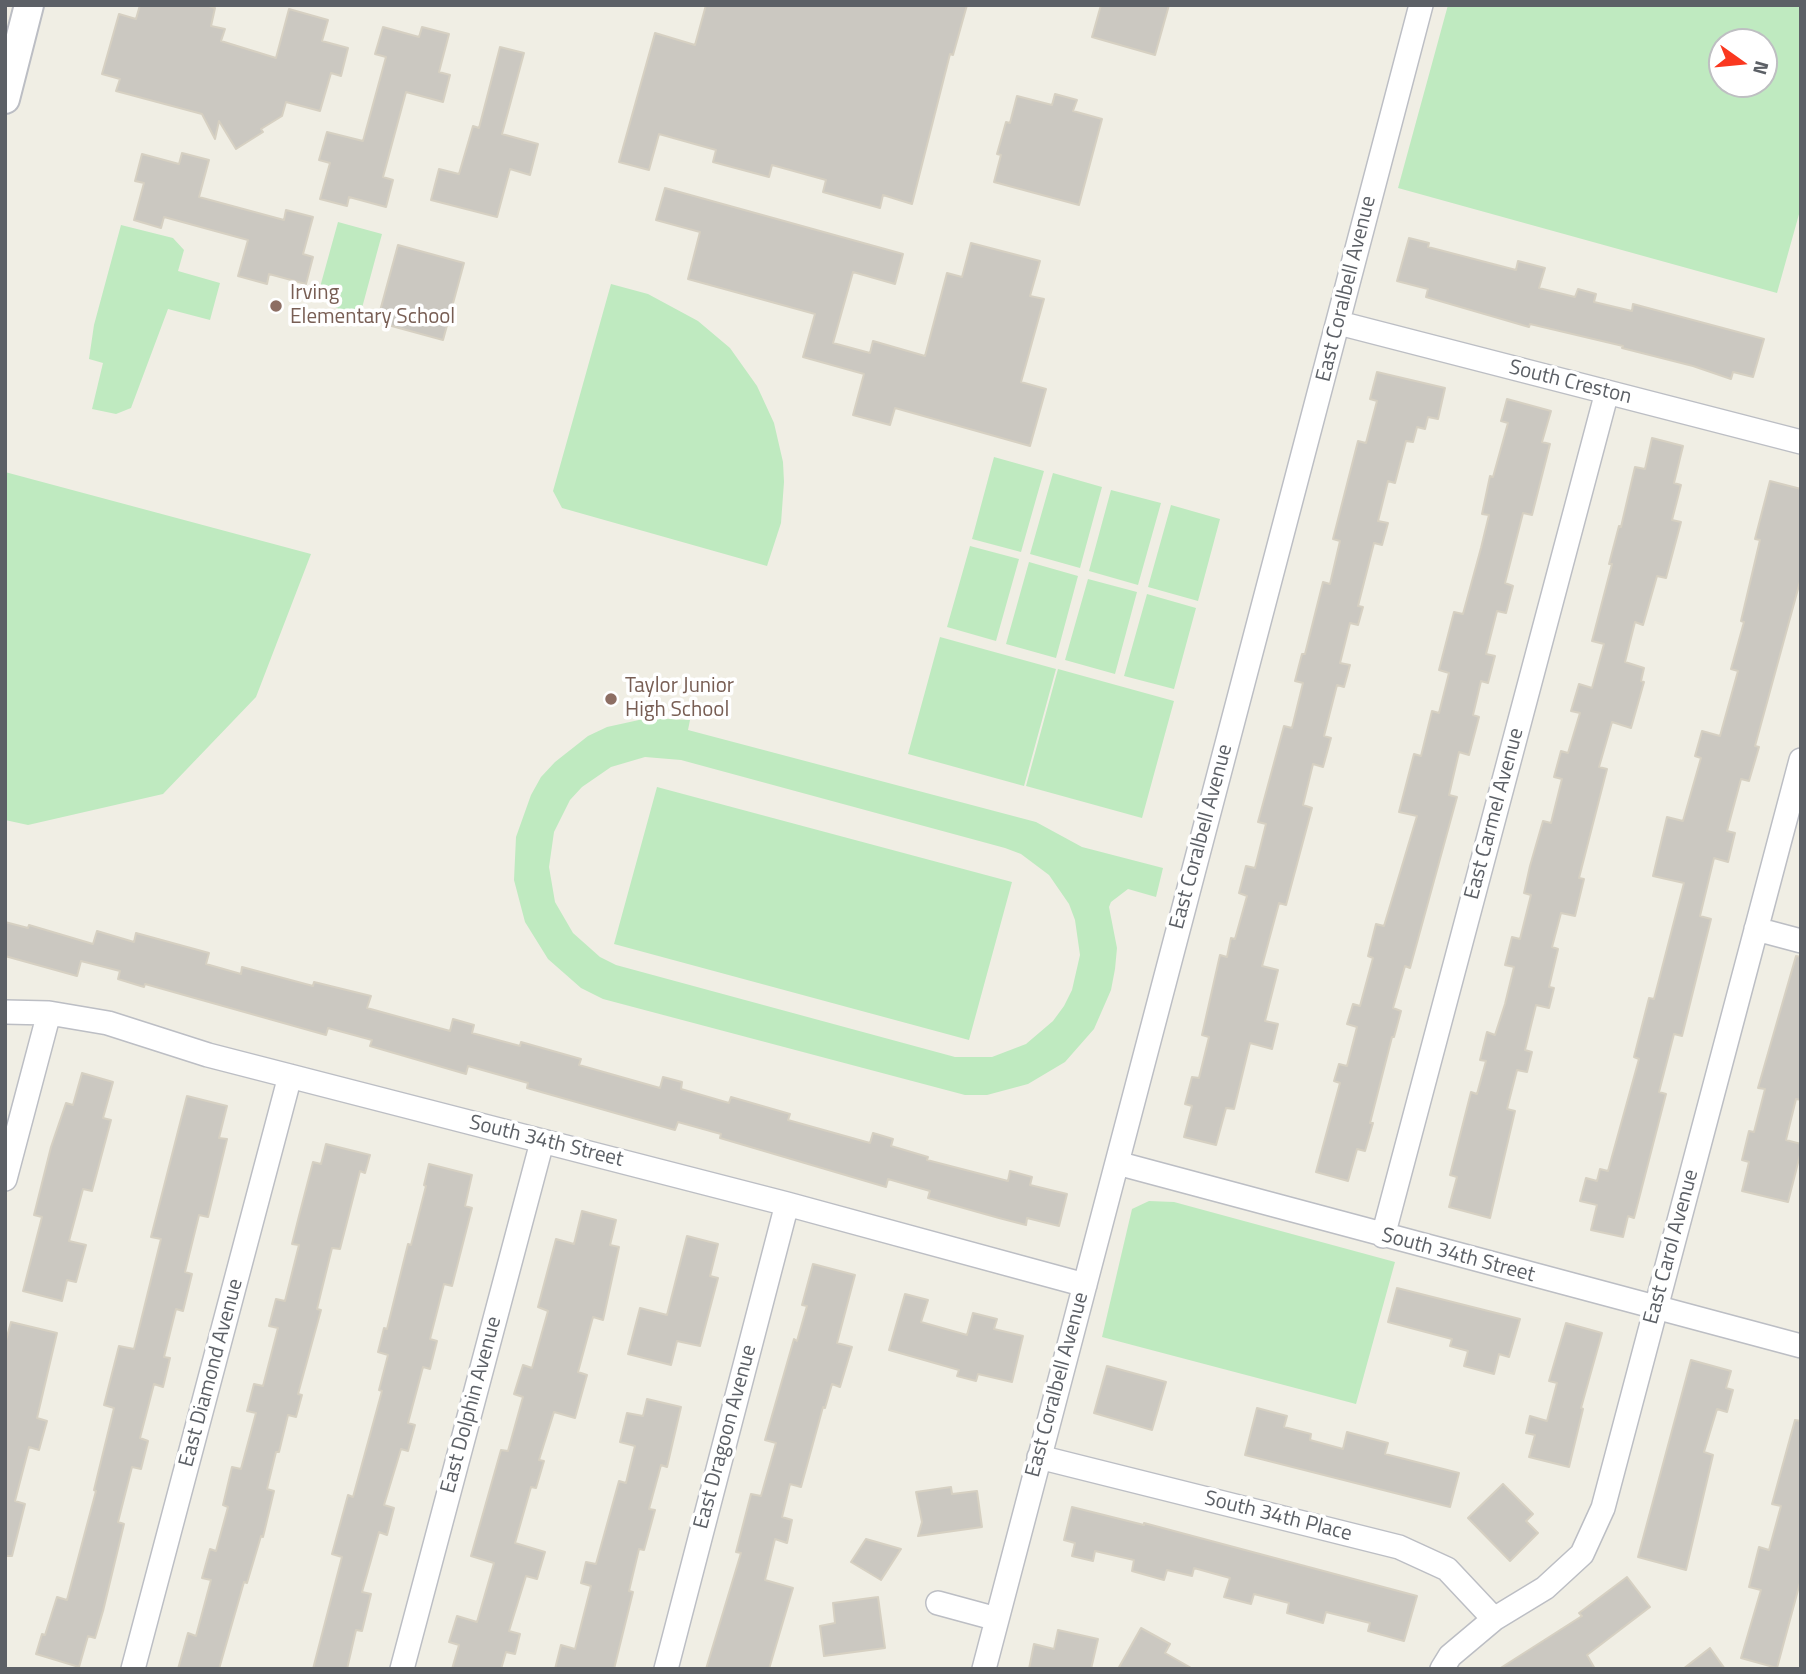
<!DOCTYPE html>
<html>
<head>
<meta charset="utf-8">
<style>
	body { margin:0 }
	#map { position:relative; width:1806px; height:1674px; overflow:hidden; background:#f0eee4; font-family:"Titillium Web",sans-serif }
	canvas { display:block }
	.frame { position:absolute; inset:0; border:7px solid #5c6066; pointer-events:none }
	.north { position:absolute; left:1708px; top:28px; width:70px; height:70px; box-sizing:border-box; background:#fff; border:2px solid #bebfc2; border-radius:50%; rotate:105deg; font-size:19px; font-weight:700; line-height:28px; text-align:center; color:#5c6066 }
	.north::after { content:''; display:block; margin:auto; width:24px; height:32px; background:#fa3820; clip-path:polygon(50% 0,100% 100%,50% 72%,0 100%) }
</style>
</head>
<body>
<div id="map">
<canvas width="1806" height="1674"></canvas>
<div class="frame"></div>
<div class="north">N</div>
</div>
<script>
const g = document.querySelector('canvas').getContext('2d');
g.lineJoin = 'round';
function fill(path, color) { g.fillStyle = color; g.fill(path, 'evenodd'); }
const toPath = rows => new Path2D(rows.map(r => 'M' + r).join(''));
function trace(path, color, width, dash) { g.strokeStyle = color; g.lineWidth = width; g.lineCap = dash ? 'butt' : 'round'; g.setLineDash(dash || []); g.stroke(path); }
function drawText(font, color, halo, rows, align = 'center') {
  g.font = font + ' "Titillium Web",sans-serif'; g.lineWidth = 7; g.setLineDash([]); g.textBaseline = 'middle'; g.strokeStyle = halo; g.fillStyle = color; for (const [text, x, y, turn = 0] of rows) {
    g.save(); g.translate(x, y); g.rotate((+turn || 0) * Math.PI / 180); g.textAlign = isNaN(turn) ? turn : align; if (halo) g.strokeText(text, 0, 0); g.fillText(text, 0, 0); g.restore();
  }
}
const green = toPath([
	[1448,5,1801,5,1801,207,1777,293,1398,188],
	[1722,42,1764,42,1764,84,1722,84],
	[338,222,382,234,359,319,317,298],
	[121,225,173,238,184,250,178,271,220,283,210,320,168,309,131,408,116,414,92,409,103,363,89,359,94,325],
	[611,284,648,294,698,321,730,348,757,386,774,423,783,462,784,482,781,523,767,566,562,508,553,491],
	[994,457,1044,471,1021,552,972,539],
	[5,472,311,554,256,697,163,794,28,825,5,820],
	[1053,473,1102,487,1080,568,1030,554],
	[1111,490,1161,503,1138,585,1089,571],
	[1171,505,1220,519,1198,601,1148,587],
	[970,546,1019,559,996,641,947,627],
	[1029,562,1078,576,1056,658,1006,644],
	[1088,579,1137,592,1115,674,1065,660],
	[1147,594,1196,608,1174,689,1124,676],
	[940,637,1056,669,1024,786,908,754],
	[1058,669,1174,701,1142,818,1026,786],
	[648,718,690,720,688,730,1036,822,1082,847,1163,868,1156,897,1128,889,1111,902,1109,907,1117,948,1115,969,1111,990,1094,1029,1065,1062,1028,1084,987,1095,965,1095,603,999,581,988,548,959,525,922,514,880,516,837,531,795,541,777,555,762,588,736,607,727],
	[645,757,681,760,1005,848,1021,854,1049,875,1069,904,1075,920,1080,955,1072,990,1064,1006,1053,1021,1026,1044,992,1057,955,1057,616,965,600,957,573,933,555,902,549,867,554,832,570,800,582,787,611,767],
	[657,787,1012,882,969,1040,614,944],
	[1149,1201,1174,1202,1395,1262,1356,1404,1102,1337,1132,1209]
]);
const building = toPath([
	[140,5,206,5,215,8,211,26,225,29,221,41,276,58,289,9,328,20,322,41,348,48,341,76,331,73,320,111,286,102,282,116,261,129,263,132,236,149,219,121,215,139,202,114,116,91,120,79,102,74,119,14,136,19,140,5],
	[706,5,967,5,953,55,950,54,912,204,883,195,880,208,823,192,826,180,772,165,769,177,713,162,716,150,659,134,649,170,619,162,655,33,695,45,706,5],
	[1101,5,1169,5,1155,55,1092,37,1101,5],
	[383,27,419,37,422,27,449,34,439,72,450,75,443,102,406,92,383,177,393,180,386,207,349,197,347,206,320,199,330,163,319,160,327,132,363,141,386,57,375,54,383,27],
	[500,47,524,53,502,134,538,144,530,175,510,169,497,217,431,200,439,169,459,174,473,126,479,128,500,47],
	[1055,94,1077,100,1073,111,1102,119,1079,205,994,182,1001,155,997,154,1006,122,1010,123,1017,96,1052,105,1055,94],
	[182,153,209,160,199,197,284,220,286,210,313,217,303,254,313,257,306,284,269,274,267,284,238,276,248,240,164,217,161,228,134,220,144,183,135,181,142,154,179,164,182,153],
	[665,188,903,254,895,284,853,272,833,343,870,353,873,341,925,356,947,273,962,277,971,243,1040,261,1030,296,1044,299,1021,382,1046,389,1030,446,895,408,890,425,853,415,864,374,803,357,815,314,688,279,700,232,656,220,665,188],
	[1409,238,1429,243,1428,247,1516,270,1518,261,1545,268,1539,288,1575,297,1578,289,1596,294,1594,302,1632,311,1633,304,1764,339,1753,377,1733,372,1731,379,1693,366,1622,348,1623,346,1530,324,1529,327,1426,297,1428,289,1397,281,1409,238],
	[398,245,464,263,443,340,377,322,398,245],
	[1377,372,1445,388,1438,419,1428,417,1425,429,1417,427,1413,442,1406,441,1395,483,1388,481,1378,521,1388,523,1382,545,1374,543,1358,606,1363,607,1358,625,1350,623,1340,663,1350,665,1344,687,1337,685,1324,736,1331,738,1323,767,1313,764,1303,805,1312,808,1286,905,1279,903,1262,966,1278,970,1265,1021,1278,1024,1272,1049,1250,1043,1234,1109,1226,1108,1216,1145,1184,1137,1192,1106,1185,1104,1192,1077,1199,1078,1209,1037,1202,1035,1220,955,1227,957,1231,938,1235,939,1247,896,1239,893,1246,866,1255,868,1266,824,1258,822,1284,726,1292,728,1303,683,1295,681,1302,654,1305,654,1323,582,1330,584,1340,541,1333,539,1358,441,1366,443,1377,401,1370,399,1377,372],
	[1507,399,1551,411,1542,442,1550,444,1532,515,1523,513,1505,583,1513,586,1506,613,1497,611,1486,654,1495,656,1488,683,1481,681,1473,715,1479,717,1469,755,1459,752,1449,795,1457,797,1410,968,1405,966,1393,1008,1401,1011,1394,1037,1392,1037,1370,1123,1373,1123,1365,1151,1357,1149,1348,1181,1316,1172,1340,1083,1334,1081,1339,1064,1347,1066,1357,1027,1347,1024,1353,1004,1360,1006,1373,958,1368,956,1376,924,1384,926,1417,816,1399,812,1414,754,1421,756,1432,711,1439,713,1449,673,1439,670,1454,612,1463,614,1481,548,1489,515,1482,514,1490,476,1493,477,1508,423,1501,421,1507,399],
	[1652,438,1683,446,1674,483,1681,485,1672,520,1681,522,1666,578,1657,576,1643,625,1635,622,1625,662,1644,668,1641,681,1644,682,1631,728,1612,722,1599,767,1607,769,1579,878,1584,879,1575,916,1561,913,1552,947,1558,949,1549,987,1554,988,1549,1008,1536,1005,1525,1050,1532,1052,1527,1072,1517,1070,1507,1109,1515,1111,1490,1218,1449,1207,1457,1177,1450,1175,1471,1092,1477,1094,1486,1061,1480,1060,1487,1032,1495,1035,1505,1004,1514,967,1505,965,1512,937,1520,939,1531,895,1524,893,1530,866,1543,821,1551,823,1562,779,1554,777,1561,751,1568,753,1580,713,1571,711,1579,684,1592,688,1604,644,1592,641,1612,564,1609,564,1619,526,1621,527,1635,467,1645,469,1652,438],
	[1770,481,1801,489,1801,578,1755,746,1759,747,1749,781,1741,779,1727,831,1735,833,1728,862,1714,858,1700,916,1711,919,1682,1036,1674,1034,1659,1092,1666,1094,1634,1218,1628,1216,1623,1237,1591,1230,1597,1205,1580,1201,1586,1178,1597,1181,1600,1169,1608,1171,1639,1059,1634,1057,1649,998,1654,999,1684,883,1653,876,1667,817,1683,821,1701,758,1695,756,1702,731,1720,736,1738,671,1731,669,1744,622,1741,621,1760,540,1755,539,1770,481],
	[5,922,28,928,29,925,93,944,97,931,134,942,136,933,209,953,206,964,241,974,242,967,313,986,314,982,371,996,367,1008,450,1031,453,1019,474,1025,472,1033,520,1046,521,1042,581,1059,579,1065,660,1088,663,1077,682,1082,681,1089,729,1103,731,1097,790,1114,788,1120,870,1143,873,1133,893,1139,891,1146,928,1157,927,1160,1008,1181,1010,1171,1032,1177,1030,1185,1067,1194,1059,1226,1027,1218,1026,1225,999,1218,928,1198,930,1191,888,1179,886,1187,720,1138,721,1134,678,1122,675,1130,527,1088,528,1083,468,1066,466,1074,370,1046,372,1040,328,1028,326,1035,145,984,144,987,118,979,120,971,81,961,77,976,5,956,5,922],
	[1796,956,1801,957,1801,1100,1796,1099,1786,1140,1801,1144,1801,1151,1788,1202,1742,1191,1749,1162,1742,1160,1749,1131,1754,1132,1765,1089,1758,1088,1796,956],
	[82,1073,113,1082,103,1118,111,1120,92,1191,83,1189,69,1241,86,1245,76,1282,67,1280,62,1301,23,1291,42,1217,34,1215,51,1147,66,1103,73,1105,82,1073],
	[187,1096,227,1106,219,1138,227,1139,208,1217,199,1215,185,1272,192,1274,183,1311,176,1309,164,1357,170,1358,163,1387,154,1384,140,1438,148,1441,141,1469,132,1467,118,1522,124,1524,103,1611,95,1638,88,1636,79,1667,36,1654,42,1634,45,1635,57,1597,67,1600,96,1491,94,1490,114,1408,104,1405,119,1346,134,1349,161,1239,151,1237,187,1096],
	[326,1144,370,1155,365,1173,360,1171,340,1249,332,1248,317,1309,321,1310,298,1394,302,1395,296,1417,288,1415,279,1452,276,1452,267,1489,274,1491,263,1537,261,1536,247,1583,244,1582,219,1669,178,1669,188,1633,196,1636,211,1580,202,1578,210,1549,216,1551,228,1507,223,1505,232,1467,241,1469,256,1413,247,1411,254,1384,263,1386,278,1328,269,1326,276,1299,285,1301,299,1245,292,1244,299,1216,313,1162,321,1164,326,1144],
	[429,1164,472,1175,465,1206,472,1208,452,1286,444,1284,430,1339,437,1341,430,1369,423,1367,408,1423,415,1425,408,1451,401,1449,384,1505,394,1508,387,1535,379,1532,362,1592,371,1594,362,1631,356,1630,347,1669,313,1669,342,1557,332,1554,348,1495,353,1497,382,1391,379,1390,388,1355,378,1352,384,1328,387,1329,408,1244,411,1245,426,1186,424,1185,429,1164],
	[582,1211,616,1220,610,1245,619,1247,603,1320,593,1317,578,1372,587,1375,575,1418,554,1412,539,1460,544,1461,536,1488,531,1487,515,1543,545,1552,537,1579,526,1576,509,1631,520,1634,515,1654,506,1652,501,1669,452,1669,459,1645,449,1642,457,1616,477,1622,494,1563,471,1556,501,1450,508,1451,523,1397,514,1394,523,1365,532,1368,548,1311,538,1307,556,1239,574,1244,582,1211],
	[687,1236,718,1244,710,1276,718,1278,700,1346,677,1341,671,1365,628,1354,640,1308,667,1315,687,1236],
	[813,1264,855,1275,837,1343,852,1347,840,1387,832,1384,825,1408,823,1407,801,1487,790,1484,782,1517,792,1520,787,1543,775,1539,765,1580,793,1588,769,1669,706,1669,741,1553,736,1552,751,1494,761,1496,776,1443,765,1440,794,1339,797,1341,807,1306,802,1305,813,1264],
	[1397,1288,1520,1319,1509,1357,1499,1354,1494,1374,1464,1366,1468,1351,1450,1346,1452,1339,1388,1322,1397,1288],
	[905,1294,928,1300,921,1322,967,1335,973,1313,997,1319,994,1329,1023,1336,1012,1382,978,1374,976,1381,957,1376,959,1370,889,1350,905,1294],
	[11,1322,57,1333,37,1418,47,1421,39,1450,29,1447,15,1501,25,1504,12,1556,5,1556,5,1344,11,1322],
	[1566,1323,1602,1333,1581,1408,1583,1409,1569,1467,1529,1457,1535,1435,1526,1433,1530,1416,1547,1421,1557,1383,1549,1381,1566,1323],
	[1691,1360,1731,1371,1726,1388,1733,1390,1727,1412,1717,1409,1704,1452,1713,1455,1686,1570,1638,1557,1691,1360],
	[1107,1366,1166,1382,1152,1430,1094,1413,1107,1366],
	[647,1399,681,1407,667,1467,661,1465,649,1509,655,1510,644,1550,639,1549,629,1591,633,1592,614,1669,555,1669,561,1645,575,1649,591,1586,581,1583,586,1562,596,1564,619,1481,626,1483,635,1446,620,1442,627,1413,643,1416,647,1399],
	[1257,1408,1287,1416,1284,1427,1311,1434,1310,1440,1343,1449,1347,1432,1388,1443,1385,1454,1459,1473,1450,1507,1245,1455,1257,1408],
	[1795,1420,1801,1421,1801,1579,1777,1668,1741,1658,1761,1590,1749,1587,1759,1547,1769,1550,1781,1506,1772,1504,1795,1420],
	[1503,1484,1533,1514,1526,1521,1538,1533,1510,1561,1468,1518,1503,1484],
	[951,1487,952,1494,977,1491,982,1527,918,1536,922,1522,916,1492,951,1487],
	[1072,1507,1144,1525,1144,1523,1417,1596,1404,1641,1368,1631,1370,1623,1326,1612,1323,1623,1287,1613,1289,1603,1254,1594,1251,1604,1224,1597,1230,1578,1194,1568,1192,1576,1167,1570,1164,1580,1132,1571,1134,1560,1095,1551,1093,1561,1072,1556,1075,1543,1064,1540,1072,1507],
	[866,1539,901,1549,881,1580,851,1562,866,1539],
	[1627,1577,1650,1607,1587,1655,1595,1669,1499,1669,1582,1616,1579,1613,1627,1577],
	[878,1597,885,1648,824,1656,820,1626,835,1623,833,1603,878,1597],
	[1141,1628,1170,1644,1165,1653,1193,1669,1118,1669,1141,1628],
	[1058,1630,1098,1639,1091,1669,1029,1669,1034,1644,1054,1649,1058,1630],
	[1710,1648,1725,1669,1683,1669,1710,1648]
]);
const minor = toPath([
	[1339,323,1801,442],
	[1756,929,1801,941],
	[5,1012,49,1013,108,1023,208,1055,787,1204,1085,1285],
	[1117,1163,1801,1346],
	[5,1179,49,1013],
	[1383,1236,1607,392],
	[1039,1457,1399,1547,1447,1569,1494,1619],
	[938,1603,997,1619],
	[133,1669,290,1076],
	[402,1669,542,1142],
	[666,1669,787,1204],
	[984,1669,1421,5],
	[1442,1669,1450,1656,1494,1619,1545,1588,1582,1554,1603,1508,1801,760]
]);
const tertiary = toPath([
	[5,99,29,5]
]);
const markers = [
	[276,306,7,"#8d6e63"],
	[611,699,7,"#8d6e63"]
];
const streetNames = [
	["East Coralbell Avenue",1347,289,-76],
	["South Creston",1570,383,14],
	["East Carmel Avenue",1495,814,-75],
	["East Coralbell Avenue",1202,837,-75],
	["South 34th Street",546,1142,14],
	["East Carol Avenue",1672,1247,-75],
	["South 34th Street",1458,1256,15],
	["East Diamond Avenue",212,1373,-75],
	["East Coralbell Avenue",1058,1385,-75],
	["East Dolphin Avenue",472,1405,-75],
	["East Dragoon Avenue",726,1437,-75],
	["South 34th Place",1278,1517,14]
];
const educationNames = [
	["Irving",290,294],
	["Elementary School",290,318],
	["Taylor Junior",625,687],
	["High School",625,711]
];
fill(green, '#bfeac0');
fill(building, '#cbc8c1');
trace(building, '#d6d0c2', 2);
trace(minor, '#bcbec4', 26);
trace(tertiary, '#bcbec4', 32);
trace(minor, '#fff', 23);
trace(tertiary, '#fff', 28);
for (const [x, y, r, color] of markers) { const dot = new Path2D(); dot.arc(x, y, r, 0, 2 * Math.PI); g.fillStyle = color; g.fill(dot); trace(dot, '#fff', 2.5); }
drawText('21px', '#5c6066', '#fff', streetNames);
drawText('21px', '#785e54', '#fff', educationNames, 'left');
</script>
</body>
</html>
